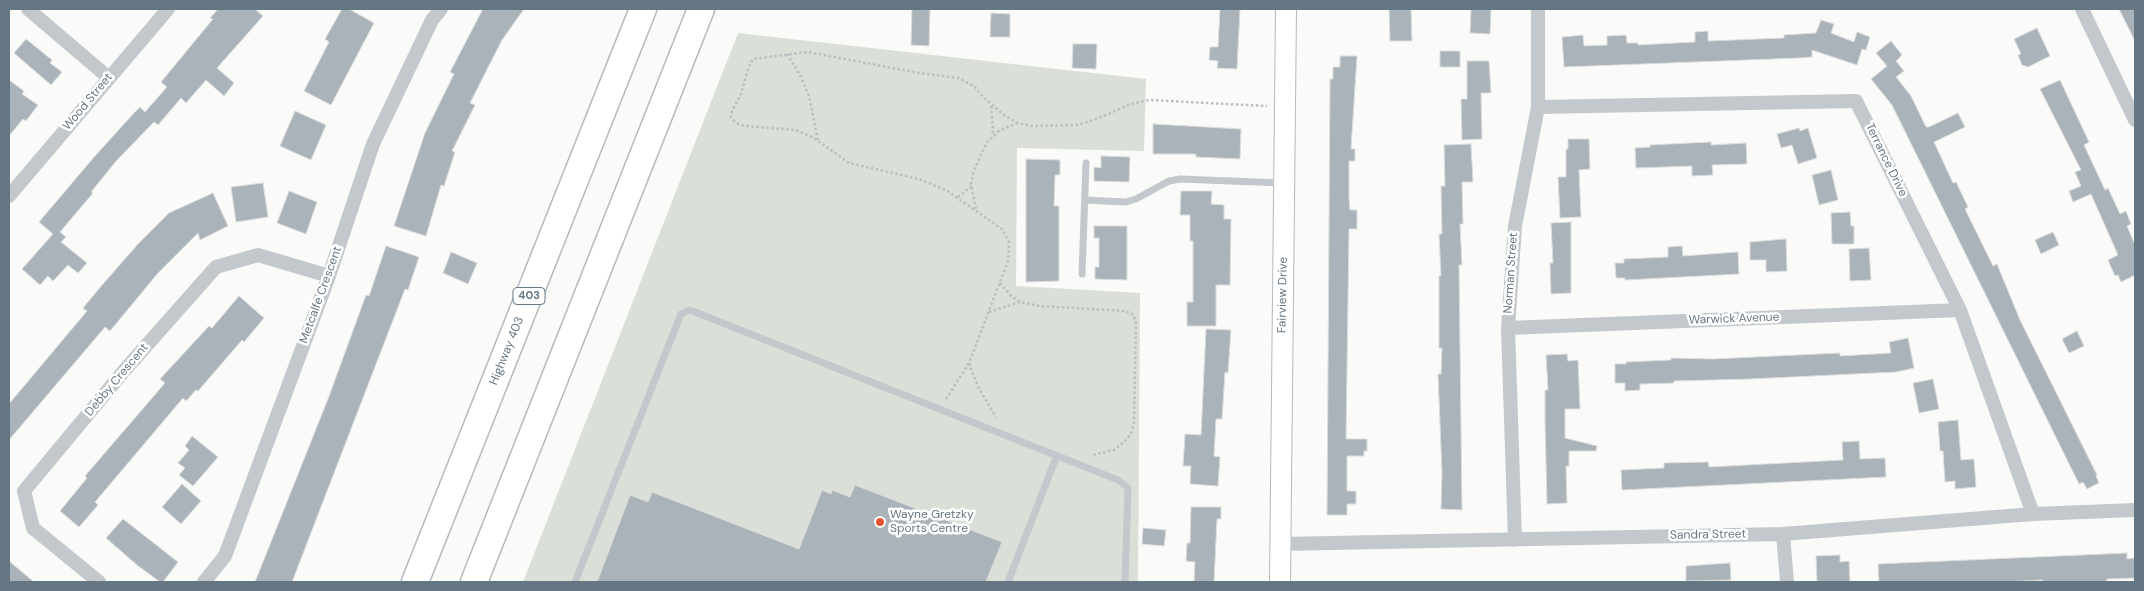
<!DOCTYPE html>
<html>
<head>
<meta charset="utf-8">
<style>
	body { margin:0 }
	#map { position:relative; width:2144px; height:591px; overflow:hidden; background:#fafaf8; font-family:"DM Sans",sans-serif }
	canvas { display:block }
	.frame { position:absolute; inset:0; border:10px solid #657683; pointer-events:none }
</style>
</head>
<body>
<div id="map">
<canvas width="2144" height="591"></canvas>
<div class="frame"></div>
</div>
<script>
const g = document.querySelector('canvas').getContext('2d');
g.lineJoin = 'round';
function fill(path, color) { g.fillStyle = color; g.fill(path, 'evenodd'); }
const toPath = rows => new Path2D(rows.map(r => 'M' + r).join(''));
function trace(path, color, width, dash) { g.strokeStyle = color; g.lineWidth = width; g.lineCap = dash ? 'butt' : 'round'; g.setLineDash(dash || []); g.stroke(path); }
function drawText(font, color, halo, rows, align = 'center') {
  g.font = font + ' "DM Sans",sans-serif'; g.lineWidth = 5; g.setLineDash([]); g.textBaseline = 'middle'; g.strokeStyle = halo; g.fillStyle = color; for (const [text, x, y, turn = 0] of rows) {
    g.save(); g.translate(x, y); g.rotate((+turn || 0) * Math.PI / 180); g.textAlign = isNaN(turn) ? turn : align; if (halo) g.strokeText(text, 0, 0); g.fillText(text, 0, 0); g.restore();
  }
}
const green = toPath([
	[738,33,1146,79,1144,151,1017,148,1016,286,1140,293,1138,582,523,582]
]);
const building = toPath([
	[218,9,255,9,263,16,217,68,234,83,224,96,206,80,186,103,181,98,158,125,154,122,117,160,91,192,93,193,60,232,66,237,61,242,87,263,78,273,68,265,53,281,48,276,40,285,22,269,53,234,39,222,95,156,134,113,140,107,145,112,167,87,161,82,213,19,210,18,218,9],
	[342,9,349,9,374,23,331,105,304,91,329,42,325,39,342,9],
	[483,9,524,9,502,40,470,103,475,105,452,151,455,152,444,186,441,185,426,236,394,226,425,133,454,74,450,72,483,9],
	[912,9,930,9,929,46,911,45,912,9],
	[1220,9,1240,9,1237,69,1217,68,1218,61,1209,60,1210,47,1218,47,1220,9],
	[1389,9,1411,9,1412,41,1390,41,1389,9],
	[1471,9,1491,9,1490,34,1470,33,1471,9],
	[2119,9,2135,9,2135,41,2119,9],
	[991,13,1010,14,1010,37,990,37,991,13],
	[1821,20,1834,24,1831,33,1854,42,1857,32,1870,37,1866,50,1862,49,1857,65,1812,50,1812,57,1799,58,1564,67,1562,37,1583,35,1584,46,1607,45,1607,36,1626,35,1627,43,1638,43,1638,45,1695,42,1695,32,1708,31,1708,41,1784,38,1784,35,1816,33,1821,20],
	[2037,28,2050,56,2028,67,2022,65,2018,55,2021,54,2014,39,2037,28],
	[26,39,52,60,50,63,62,72,51,85,14,53,26,39],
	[1891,41,1902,55,1896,61,1904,71,1896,77,1911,96,1926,127,1929,127,1958,113,1965,127,1934,142,1953,183,1956,182,1968,207,1965,209,1993,266,1997,264,2020,320,2097,475,2096,476,2099,483,2087,489,2083,482,2079,484,1892,105,1871,79,1887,66,1876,53,1891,41],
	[1073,44,1097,44,1096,69,1072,68,1073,44],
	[1440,51,1460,51,1460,67,1440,67,1440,51],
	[1340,56,1357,56,1351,149,1355,149,1355,161,1349,161,1349,199,1350,210,1357,210,1357,229,1349,229,1346,439,1367,439,1367,451,1364,451,1364,456,1347,456,1347,491,1356,491,1356,504,1347,504,1347,515,1327,515,1330,79,1333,79,1333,67,1340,67,1340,56],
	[1467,61,1489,61,1491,93,1481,93,1482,139,1462,140,1461,99,1467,99,1467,61],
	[9,80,24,91,22,94,38,105,26,121,23,119,9,136,9,80],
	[2060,80,2089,142,2084,145,2105,190,2108,188,2120,214,2126,211,2131,224,2127,226,2135,245,2135,275,2121,282,2118,275,2115,276,2108,260,2118,255,2091,194,2073,202,2069,191,2081,186,2075,172,2081,170,2040,89,2060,80],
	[295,111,326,125,311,160,280,146,295,111],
	[1153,124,1241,129,1240,159,1196,157,1196,154,1153,154,1153,124],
	[1799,128,1800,131,1808,128,1817,158,1798,164,1792,145,1781,148,1777,134,1799,128],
	[1568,139,1589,139,1590,169,1579,170,1581,217,1560,218,1558,177,1566,177,1566,149,1568,149,1568,139],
	[1711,142,1711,145,1746,143,1747,164,1712,165,1713,175,1692,176,1692,166,1636,168,1635,148,1650,147,1650,145,1711,142],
	[1471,144,1473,182,1462,182,1463,224,1460,224,1462,265,1459,265,1462,510,1441,509,1442,473,1438,374,1441,374,1442,348,1439,348,1439,276,1441,276,1439,234,1442,234,1441,186,1445,186,1444,145,1471,144],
	[1101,156,1130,157,1129,182,1094,181,1094,167,1101,168,1101,156],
	[1026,159,1060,160,1060,175,1055,175,1054,206,1059,206,1059,281,1026,282,1026,159],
	[1831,170,1838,200,1819,205,1812,175,1831,170],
	[263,183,268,217,236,222,231,187,263,183],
	[289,191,317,202,306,234,277,223,289,191],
	[1181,191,1212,191,1211,204,1224,205,1224,219,1231,219,1230,285,1216,285,1216,326,1187,326,1187,302,1193,302,1193,241,1190,241,1190,215,1180,215,1181,191],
	[213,193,228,226,200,240,198,233,158,273,110,331,105,327,9,440,9,404,87,311,83,308,103,284,138,244,169,213,213,193],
	[1850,212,1851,226,1854,226,1854,244,1832,244,1831,213,1850,212],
	[1571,222,1571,293,1551,294,1550,263,1553,263,1551,223,1571,222],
	[1094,226,1127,226,1127,280,1095,279,1095,267,1099,267,1099,238,1094,238,1094,226],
	[2053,232,2059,245,2041,254,2035,240,2053,232],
	[1786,239,1787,271,1766,272,1766,260,1750,260,1750,242,1786,239],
	[386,246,419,257,408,290,405,289,292,582,255,582,328,399,366,295,369,296,386,246],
	[1682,246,1683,256,1738,252,1739,274,1625,280,1625,278,1616,278,1615,263,1624,263,1624,259,1668,257,1668,247,1682,246],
	[1869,248,1871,280,1850,281,1849,249,1869,248],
	[451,252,477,263,468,284,443,273,451,252],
	[239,296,264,318,244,342,242,340,198,391,196,390,186,401,183,398,95,502,98,505,79,527,60,511,87,478,85,476,165,383,160,379,209,326,212,328,239,296],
	[1206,329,1231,330,1228,373,1225,372,1222,419,1216,419,1214,456,1220,457,1218,486,1190,484,1191,466,1183,466,1185,434,1201,435,1206,329],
	[2077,331,2084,346,2069,353,2062,339,2077,331],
	[1908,338,1914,368,1896,372,1750,379,1674,381,1674,383,1640,384,1640,390,1625,391,1625,383,1615,383,1615,364,1626,364,1626,362,1671,360,1671,358,1713,359,1840,353,1840,356,1891,353,1889,342,1908,338],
	[1567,354,1568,361,1578,360,1580,409,1565,409,1565,438,1597,446,1596,451,1569,451,1569,466,1566,466,1567,503,1547,504,1545,421,1545,390,1548,390,1546,355,1567,354],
	[1933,379,1939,409,1919,413,1913,383,1933,379],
	[1958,420,1961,460,1974,459,1976,487,1955,489,1955,481,1945,482,1943,451,1940,451,1938,422,1958,420],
	[192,436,218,457,193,486,179,475,185,468,178,463,189,450,185,446,192,436],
	[1859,441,1860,459,1885,458,1886,477,1622,490,1621,470,1664,468,1664,463,1708,462,1709,467,1843,460,1842,442,1859,441],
	[182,484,201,501,181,524,162,507,182,484],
	[855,485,1002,542,986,582,597,582,630,495,648,502,652,492,799,549,822,490,831,494,832,490,850,497,855,485],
	[1191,507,1221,507,1221,519,1217,519,1214,582,1194,582,1195,562,1186,561,1187,543,1190,543,1191,507],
	[123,519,178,562,163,582,160,582,137,565,106,538,123,519],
	[1143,528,1166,530,1164,546,1142,544,1143,528],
	[2127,553,2127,559,2135,558,2135,578,2107,579,2107,582,2043,582,2043,580,2003,582,1879,582,1878,564,2127,553],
	[1840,555,1840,562,1849,561,1850,582,1817,582,1816,556,1840,555],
	[9,561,34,582,9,582,9,561],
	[1730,563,1731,580,1686,581,1686,566,1730,563]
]);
const path = toPath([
	[787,54,800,75,809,96,818,141],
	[991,106,993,130,992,136],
	[958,197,972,186],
	[976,209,971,184,974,170,987,142,999,131,1017,123],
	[1000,283,1011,296,1020,302,1040,306,1125,311,1134,315,1136,324,1134,422,1131,434,1124,442,1114,450,1092,455],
	[989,312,1020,302],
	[969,363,978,387,996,417],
	[946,399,969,363,1008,261,1009,242,1002,229,946,190,919,179,849,163,814,138,796,130,745,126,736,123,731,117,732,111,741,94,748,69,753,59,808,52,919,73,959,78,975,87,983,97,1004,115,1018,123,1032,126,1077,125,1094,120,1131,104,1149,100,1267,106]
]);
const lane = toPath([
	[1085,200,1126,202,1136,199,1169,181,1180,179,1282,183],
	[1082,274,1086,163],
	[575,582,681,314,690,310,1118,480,1128,488,1125,582],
	[1008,582,1057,455]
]);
const street = toPath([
	[28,9,109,78],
	[2082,9,2135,120],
	[1538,107,1856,101,1960,310,2033,514],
	[9,196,168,9],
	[1508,328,1960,310],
	[1783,534,1787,582],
	[1515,540,1508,328,1515,226,1538,107,1538,9],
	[1281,544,1783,534,2033,514,2135,510],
	[99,582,33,528,24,491,123,372,216,267,258,255,329,276],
	[204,582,225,556,329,276,373,144,432,20,441,9]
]);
const secondary = toPath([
	[1280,582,1286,9]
]);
const highway = toPath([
	[415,582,643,9],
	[474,582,701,9]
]);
const markers = [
	[880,522,5,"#e4572e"]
];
const shields = [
	[529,296,32]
];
const shieldNames = [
	["403",529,296]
];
const streetNames = [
	["Wood Street",88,102,-50],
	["Terrance Drive",1886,160,64],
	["Norman Street",1511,273,-86],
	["Metcalfe Crescent",321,295,-70],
	["Fairview Drive",1283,295,-89],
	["Warwick Avenue",1734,319,-2],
	["Highway 403",507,351,-68],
	["Debby Crescent",117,380,-50],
	["Sandra Street",1708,535,-1]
];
const poiNames = [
	["Wayne Gretzky",890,515],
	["Sports Centre",890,529]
];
fill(green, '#dadfd7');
fill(building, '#aab3b9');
trace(building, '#dcdcda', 1);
trace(secondary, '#b3babf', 22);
trace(highway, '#b4b9bd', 29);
trace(path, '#bbbfc2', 2.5, [2.5, 2.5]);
trace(lane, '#c3c8cc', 7);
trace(street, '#c3c8cc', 14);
trace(secondary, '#fff', 20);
trace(highway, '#fff', 26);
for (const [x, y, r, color] of markers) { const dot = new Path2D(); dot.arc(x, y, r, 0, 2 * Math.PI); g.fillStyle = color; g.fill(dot); trace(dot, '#fff', 2); }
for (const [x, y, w] of shields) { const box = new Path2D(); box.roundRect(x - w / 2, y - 8.5, w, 17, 4); g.fillStyle = '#fff'; g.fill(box); trace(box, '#657683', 1); }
drawText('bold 11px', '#657683', null, shieldNames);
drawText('12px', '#657683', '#fff', streetNames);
drawText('12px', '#657683', '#fff', poiNames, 'left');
</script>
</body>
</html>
